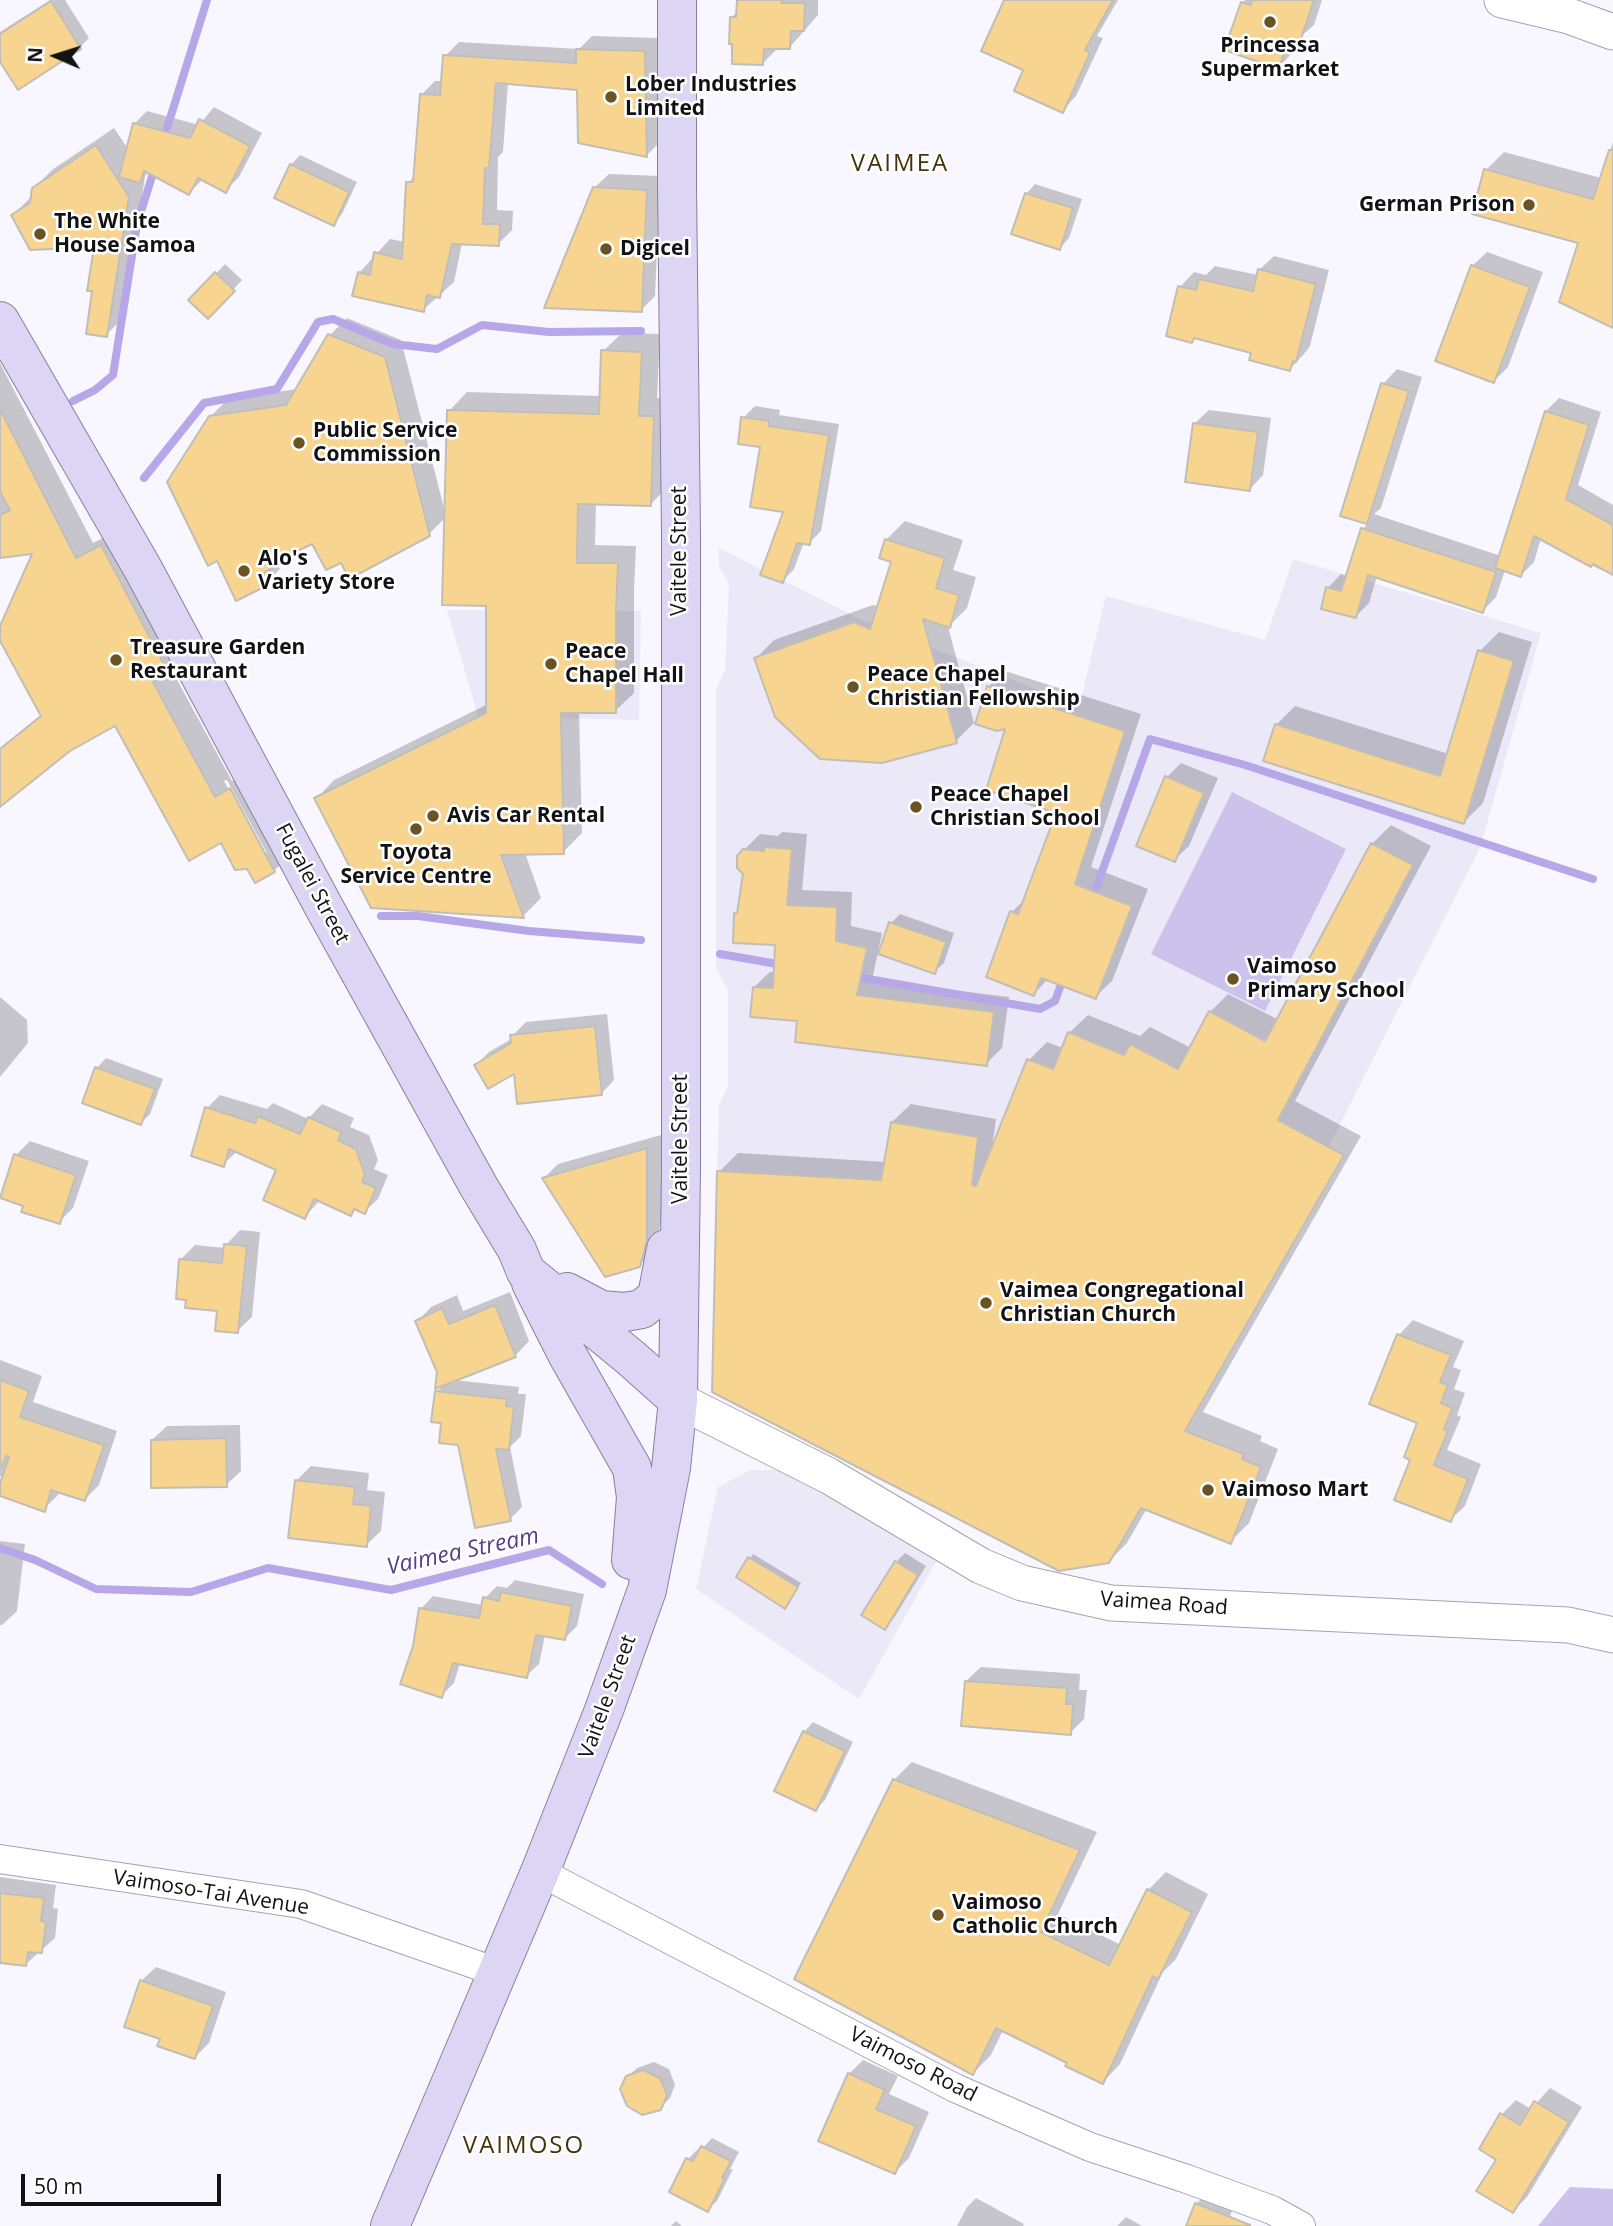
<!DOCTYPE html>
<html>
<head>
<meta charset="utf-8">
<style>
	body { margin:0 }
	#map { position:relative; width:1613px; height:2226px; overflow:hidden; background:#f8f7ff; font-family:"Open Sans",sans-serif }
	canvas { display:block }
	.north { position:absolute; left:21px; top:21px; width:70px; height:70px; -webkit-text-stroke:5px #fff; paint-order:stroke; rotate:273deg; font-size:19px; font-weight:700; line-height:28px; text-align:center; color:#121114 }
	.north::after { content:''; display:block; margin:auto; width:24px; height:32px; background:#121114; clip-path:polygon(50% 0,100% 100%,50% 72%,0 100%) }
	.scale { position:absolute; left:21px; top:2174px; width:200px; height:32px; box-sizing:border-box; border:4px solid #121114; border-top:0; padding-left:9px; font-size:21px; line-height:24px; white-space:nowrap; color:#121114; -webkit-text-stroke:5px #fff; paint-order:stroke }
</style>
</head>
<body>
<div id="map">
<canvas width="1613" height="2226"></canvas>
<div class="north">N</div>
<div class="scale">50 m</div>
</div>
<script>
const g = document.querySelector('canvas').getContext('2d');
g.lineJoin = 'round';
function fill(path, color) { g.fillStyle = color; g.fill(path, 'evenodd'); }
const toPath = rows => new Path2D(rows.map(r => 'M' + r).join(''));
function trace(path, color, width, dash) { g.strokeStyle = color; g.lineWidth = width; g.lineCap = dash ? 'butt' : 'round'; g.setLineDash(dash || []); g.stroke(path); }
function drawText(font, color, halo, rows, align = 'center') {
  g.font = font + ' "Open Sans",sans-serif'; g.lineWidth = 5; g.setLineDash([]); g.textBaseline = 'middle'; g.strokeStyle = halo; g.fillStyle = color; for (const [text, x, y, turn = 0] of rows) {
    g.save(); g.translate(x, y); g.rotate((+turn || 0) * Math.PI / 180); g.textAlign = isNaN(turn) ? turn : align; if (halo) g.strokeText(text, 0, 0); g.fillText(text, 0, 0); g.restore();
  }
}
const built = toPath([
	[719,548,864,621,1079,706,1106,596,1265,640,1293,559,1541,633,1480,848,1329,1146,1130,1044,1049,1214,717,1171,719,1105,728,1086,728,990,716,968,716,689,725,670,729,583,719,567],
	[447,610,641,611,639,720,478,716],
	[751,1470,779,1470,938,1558,859,1699,696,1589,718,1487]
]);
const green = toPath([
	[1232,792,1346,849,1265,1011,1151,954],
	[1570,2187,1613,2189,1613,2226,1538,2226]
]);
const shadow = toPath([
	[50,0,65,0,89,38,80,47,18,87,0,58,0,32],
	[738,0,818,0,818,15,790,47,777,49,763,63,732,17,738,11],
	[1006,0,1120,0,1118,0,1097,36,1103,38,1076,96,1062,111],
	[1245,0,1322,0,1314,25,1298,39,1293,52,1279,67,1242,3],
	[592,36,658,38,660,142,647,155,579,88,508,83,503,152,498,157,497,210,513,211,512,230,498,244,462,243,454,282,423,310,359,273,390,239,405,242,408,183,416,175,421,95,435,81,443,81,445,56,459,42,579,49],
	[214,107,262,133,239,177,226,190,202,180,189,193,149,172,145,176,124,317,106,335,94,290,97,245,13,215,31,197,33,189,52,170,114,128,128,149,134,124,147,111,199,125],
	[1613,142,1613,326,1581,242,1486,170,1504,152,1601,178],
	[300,155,357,182,342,214,333,224,291,165],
	[609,174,660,176,655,296,641,310,594,188],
	[1035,184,1082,199,1069,238,1060,248,1026,194],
	[1487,252,1543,272,1508,367,1494,381,1472,266],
	[1274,256,1329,270,1310,346,1304,354,1290,369,1253,351,1196,337,1192,341,1180,287,1194,272,1206,275,1215,266,1258,275,1259,270],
	[225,264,242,280,208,317,191,300],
	[347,318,401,340,445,512,449,411,467,392,601,396,603,351,622,333,660,334,657,398,672,398,669,485,651,504,596,503,595,545,636,546,634,590,634,693,615,711,579,711,582,833,563,852,525,853,541,898,523,916,316,799,334,780,488,704,488,604,446,517,429,534,341,560,313,542,284,556,277,563,280,569,263,586,237,598,210,417,228,399,297,389,330,335],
	[0,363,93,543,118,530,183,652,169,665,232,781,247,773,291,854,274,871,248,867,222,841,116,724,69,750,0,805,0,748,42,714,0,638,0,630,35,552,0,556],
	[227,780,267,853,263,853,224,781],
	[1397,369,1422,377,1381,508,1374,514,1501,556,1546,411,1559,398,1601,412,1578,485,1613,505,1613,558,1601,570,1541,538,1534,562,1521,575,1505,570,1496,597,1483,611,1377,576,1369,603,1356,616,1328,588,1341,574,1347,576,1363,529,1368,523,1342,514,1383,384],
	[755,406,780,410,779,415,839,424,821,531,809,543,804,542,794,569,783,581,785,510,762,445,743,418],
	[1209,410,1271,418,1263,475,1249,490,1194,424],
	[905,521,963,540,953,570,976,577,967,608,948,627,974,723,956,741,756,658,774,640,873,605,878,607,893,561,886,540],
	[1499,632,1532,642,1483,803,1464,822,1276,725,1295,706,1449,754,1480,651],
	[1005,671,1141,714,1091,867,1148,889,1112,981,1095,997,1048,979,1034,994,1012,912,1026,898,1058,811,1008,727,988,687],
	[1181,763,1218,778,1189,846,1174,860,1167,777],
	[1391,825,1431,846,1295,1101,1361,1136,1203,1412,1262,1436,1260,1441,1278,1449,1249,1523,1230,1542,1147,1508,1127,1543,1108,1562,719,1172,738,1153,886,1162,892,1122,911,1104,996,1119,992,1148,1029,1060,1047,1042,1063,1048,1069,1033,1088,1015,1140,1036,1150,1027,1191,1048,1210,1012,1228,994,1279,1020,1372,844],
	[782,832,807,834,802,890,852,892,851,926,882,933,872,980,1009,997,1002,1048,986,1064,799,1019,754,987,770,972,775,972,777,943,736,914,739,911,745,873,744,850,760,834,778,836],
	[900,914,954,933,944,963,934,972,891,923],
	[0,997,27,1020,28,1043,0,1077],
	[607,1014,614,1080,601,1094,516,1071,476,1065,489,1052,513,1038,512,1036,526,1022],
	[106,1058,163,1079,150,1114,141,1123,85,1102,97,1068],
	[220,1095,267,1109,273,1103,308,1119,322,1104,354,1118,350,1127,369,1135,378,1160,374,1169,388,1175,378,1199,364,1212,356,1208,350,1213,320,1200,305,1217,278,1169,237,1151,223,1165,207,1108],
	[661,1135,661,1223,654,1251,639,1265,544,1178,558,1164],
	[30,1141,89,1161,73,1208,59,1222,25,1205,16,1155],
	[240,1230,260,1232,252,1317,237,1331,218,1310,188,1298,181,1259,195,1245,226,1248,226,1245],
	[510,1292,529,1341,515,1356,454,1380,519,1387,518,1394,526,1394,521,1436,510,1447,522,1507,510,1519,460,1443,443,1422,436,1392,445,1384,417,1322,431,1307,457,1295,463,1311],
	[1413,1320,1464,1341,1453,1367,1461,1370,1454,1389,1465,1393,1457,1415,1461,1417,1447,1450,1481,1464,1465,1506,1450,1520,1412,1459,1419,1422,1372,1403,1399,1335],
	[0,1360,42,1376,33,1402,117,1431,99,1485,85,1499,60,1491,58,1495,44,1509,0,1495,4,1477,0,1476],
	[240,1425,241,1471,226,1485,152,1440,167,1426],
	[311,1466,369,1473,367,1490,385,1492,381,1531,366,1545,296,1481],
	[0,1541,25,1544,17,1611,2,1625,0,1625],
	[905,1553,926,1566,894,1618,885,1627,896,1562],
	[753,1554,801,1583,785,1607,739,1576],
	[515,1580,584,1594,577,1626,565,1638,545,1635,539,1664,526,1676,460,1663,454,1683,441,1696,414,1646,421,1609,433,1596,483,1605,485,1598,497,1586,507,1588],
	[981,1667,1080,1674,1079,1690,1087,1690,1084,1719,1070,1733,966,1681],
	[813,1722,853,1742,825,1800,816,1809,804,1732],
	[912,1762,1097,1832,1058,1914,1121,1945,1148,1890,1166,1872,1208,1894,1176,1959,1163,1972,1120,2064,1103,2082,1069,2062,1003,2030,991,2055,973,2073,894,1780],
	[0,1877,56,1885,53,1908,58,1909,55,1938,26,1964,0,1961],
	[156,1967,226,1992,209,2043,195,2057,162,2038,141,1981],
	[863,2060,898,2076,889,2094,929,2112,909,2158,895,2172,849,2074],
	[654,2062,669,2069,675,2085,670,2098,660,2108,627,2077,637,2068],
	[1550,2088,1582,2107,1527,2197,1513,2211,1498,2159,1481,2148,1502,2114,1516,2100,1531,2109],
	[712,2138,739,2152,730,2169,733,2169,717,2201,707,2210,688,2159,697,2150,700,2151],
	[1206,2194,1234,2206,1226,2226,1188,2226,1196,2204],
	[976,2198,1024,2224,1023,2226,957,2226,967,2207],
	[1126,2217,1142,2226,1117,2226],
	[676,2221,682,2226,671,2226]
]);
const stream = toPath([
	[163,141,207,0],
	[73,401,95,390,113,375,137,224,155,167],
	[144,478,204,403,277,389,318,322,333,319,393,344,437,349,482,325,549,332,641,331],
	[1091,902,1150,739,1245,765,1593,879],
	[381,916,418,916,529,931,641,940],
	[720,954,783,965],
	[851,976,1040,1009,1055,1001,1064,976],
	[0,1548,35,1560,96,1589,191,1592,268,1568,391,1590,549,1550,602,1584]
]);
const building = toPath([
	[737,0,782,0,782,3,805,3,804,31,791,31,790,49,764,49,763,65,732,64,732,44,729,44,730,17,736,17,737,0],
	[1004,0,1113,0,1085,50,1090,53,1063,113,1014,91,1023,70,981,51,1004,0],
	[1252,0,1314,0,1300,42,1289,38,1279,69,1224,50,1241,2,1251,5,1252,0],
	[51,1,81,49,18,90,0,62,0,34,51,1],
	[576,49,645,51,647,157,578,143,577,90,496,83,489,168,485,168,483,224,500,224,499,246,452,244,440,298,427,295,424,312,352,296,358,272,370,275,374,252,402,259,406,182,413,182,420,94,440,95,443,55,576,63,576,49],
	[199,119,250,146,226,193,198,178,189,195,144,171,140,183,119,177,133,123,190,138,199,119],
	[96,145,129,197,107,337,86,334,92,291,87,291,94,247,30,250,11,215,30,203,32,188,96,145],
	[1609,150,1613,150,1613,328,1559,302,1578,243,1472,214,1484,169,1593,199,1609,150],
	[290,164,349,192,334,226,274,198,290,164],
	[593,187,647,190,642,312,544,308,593,187],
	[1025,193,1073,208,1060,250,1011,234,1025,193],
	[1471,265,1530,287,1494,383,1435,361,1471,265],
	[1258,269,1316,284,1296,362,1293,361,1290,371,1249,360,1251,353,1194,338,1192,343,1166,336,1178,286,1196,290,1199,279,1253,291,1258,269],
	[215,272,235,291,208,319,188,300,215,272],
	[328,334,385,357,430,536,349,579,341,563,326,570,312,544,273,563,275,567,258,575,264,587,236,601,217,561,208,566,167,482,209,416,286,405,328,334],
	[601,350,642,352,639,416,654,416,651,506,578,504,577,563,618,563,616,610,616,713,561,713,564,854,501,855,524,918,371,908,314,798,486,713,486,606,442,605,447,410,599,414,601,350],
	[1381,383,1409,391,1367,524,1340,516,1381,383],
	[0,409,76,558,101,545,167,670,151,678,215,797,230,788,275,872,255,883,247,869,235,870,221,843,189,861,115,726,70,751,0,807,0,749,41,716,0,641,0,626,32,554,0,558,0,515,10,510,0,492,0,409],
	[1545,411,1589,425,1566,499,1613,525,1613,575,1593,564,1591,567,1534,536,1521,577,1495,568,1545,411],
	[741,417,769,421,769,426,829,435,810,545,797,543,783,583,760,575,783,512,750,507,760,447,738,444,741,417],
	[1193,423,1258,432,1250,491,1185,482,1193,423],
	[1361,528,1496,572,1483,613,1368,575,1356,618,1321,609,1326,587,1341,591,1361,528],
	[885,539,945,558,936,588,959,595,950,628,923,619,957,743,882,763,820,759,775,717,754,658,854,622,870,629,891,562,879,558,885,539],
	[1478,650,1514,661,1464,824,1263,761,1275,724,1440,776,1478,650],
	[987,686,1125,731,1075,884,1132,906,1096,999,1041,978,1034,996,986,977,1010,911,1018,914,1056,813,986,790,1005,729,997,731,975,724,987,686],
	[1165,776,1204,793,1175,862,1136,846,1165,776],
	[1371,843,1413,865,1278,1120,1344,1155,1185,1431,1244,1454,1242,1459,1261,1467,1231,1544,1141,1508,1109,1563,1059,1571,712,1392,717,1171,881,1180,891,1122,978,1137,972,1185,976,1186,1027,1059,1053,1069,1068,1032,1124,1055,1130,1044,1178,1069,1209,1011,1265,1041,1371,843],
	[764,847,792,849,787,905,837,907,836,941,867,948,857,995,994,1012,987,1066,795,1042,797,1021,750,1017,753,987,773,988,775,945,733,943,734,913,737,913,743,874,737,868,737,856,743,849,764,851,764,847],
	[889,922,946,942,935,974,878,954,889,922],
	[595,1026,602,1095,517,1104,514,1074,488,1089,474,1065,511,1043,510,1035,595,1026],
	[95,1067,155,1089,141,1125,82,1103,95,1067],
	[205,1107,255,1123,258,1116,300,1134,308,1117,342,1132,338,1140,356,1149,365,1175,362,1182,376,1188,365,1214,354,1209,351,1216,314,1199,305,1219,263,1200,276,1170,229,1149,224,1167,191,1156,205,1107],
	[647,1148,647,1239,640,1267,605,1277,542,1178,647,1148],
	[14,1154,76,1175,60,1224,21,1212,23,1206,0,1198,14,1154],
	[224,1244,247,1246,238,1333,215,1331,217,1311,185,1308,186,1300,176,1299,179,1259,222,1263,224,1244],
	[495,1305,516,1357,435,1389,437,1372,415,1321,442,1308,449,1324,495,1305],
	[1397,1334,1451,1355,1440,1382,1448,1385,1441,1403,1452,1408,1444,1429,1448,1431,1434,1465,1468,1479,1451,1522,1394,1500,1410,1460,1404,1457,1417,1423,1369,1404,1397,1334],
	[0,1380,29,1391,20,1417,104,1445,85,1501,51,1490,45,1512,0,1496,0,1483,9,1457,6,1456,3,1464,0,1464,0,1380],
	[435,1391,507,1399,506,1406,514,1407,509,1450,496,1449,511,1521,475,1528,458,1445,439,1443,441,1423,431,1422,435,1391],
	[226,1438,227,1487,151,1488,151,1440,226,1438],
	[295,1480,355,1487,353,1504,371,1506,367,1547,288,1538,295,1480],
	[748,1557,798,1587,785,1609,736,1577,748,1557],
	[895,1561,918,1575,885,1630,861,1615,895,1561],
	[501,1592,572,1606,565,1640,536,1635,527,1678,453,1663,442,1698,400,1684,413,1646,419,1608,479,1618,483,1597,499,1601,501,1592],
	[965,1681,1067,1688,1066,1704,1073,1704,1071,1735,961,1726,965,1681],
	[803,1731,845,1751,816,1811,774,1791,803,1731],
	[893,1779,1080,1850,1041,1932,1109,1965,1147,1889,1192,1912,1158,1979,1153,1976,1103,2084,1065,2066,1067,2063,996,2028,973,2075,794,1979,893,1779],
	[0,1893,44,1898,41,1921,46,1922,42,1953,28,1952,26,1966,0,1963,0,1893],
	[140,1980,213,2006,195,2059,157,2046,160,2039,124,2027,140,1980],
	[643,2070,660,2078,667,2095,661,2110,642,2115,627,2106,620,2089,626,2076,643,2070],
	[848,2073,885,2090,876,2109,916,2126,895,2174,818,2141,848,2073],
	[1534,2101,1569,2122,1513,2213,1476,2191,1496,2160,1479,2149,1500,2113,1520,2125,1534,2101],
	[701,2146,731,2161,722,2178,725,2178,708,2212,669,2192,686,2158,693,2161,701,2146],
	[1195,2203,1250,2225,1250,2226,1186,2226,1195,2203]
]);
const minor = toPath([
	[0,1859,301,1904,497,1972],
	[540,1872,955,2088,1090,2147,1187,2179,1272,2210,1301,2226]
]);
const tertiary = toPath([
	[1502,0,1569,16,1613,32],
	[678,1400,829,1476,981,1566,1022,1583,1111,1603,1568,1625,1613,1635]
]);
const primary = toPath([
	[0,321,143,569,325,909,479,1187,517,1250,526,1272,631,1358,678,1400],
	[531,1283,567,1354,632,1468,636,1497,631,1560],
	[567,1292,601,1310,625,1312,642,1309,657,1296,666,1249],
	[390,2226,540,1872,604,1710,647,1590,671,1468,678,1400,681,1168,681,534,677,185,677,0]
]);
const markers = [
	[1270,22,7,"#6a5323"],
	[611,97,7,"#6a5323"],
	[1529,205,7,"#6a5323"],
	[40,234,7,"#6a5323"],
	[606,249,7,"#6a5323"],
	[299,443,7,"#6a5323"],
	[244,571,7,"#6a5323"],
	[116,660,7,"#6a5323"],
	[551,664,7,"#6a5323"],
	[853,687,7,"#6a5323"],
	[916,807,7,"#6a5323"],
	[433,816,7,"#6a5323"],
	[416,829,7,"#6a5323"],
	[1233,979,7,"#6a5323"],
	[986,1303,7,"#6a5323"],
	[1208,1490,7,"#6a5323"],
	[938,1915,7,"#6a5323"]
];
const poiNames = [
	["Princessa",1270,46,"center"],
	["Supermarket",1270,70,"center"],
	["Lober Industries",625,85],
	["Limited",625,109],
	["German Prison",1515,205,"right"],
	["The White",54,222],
	["House Samoa",54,246],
	["Digicel",620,249],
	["Public Service",313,431],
	["Commission",313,455],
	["Alo's",258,559],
	["Variety Store",258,583],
	["Treasure Garden",130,648],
	["Restaurant",130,672],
	["Peace",565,652],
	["Chapel Hall",565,676],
	["Peace Chapel",867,675],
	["Christian Fellowship",867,699],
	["Peace Chapel",930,795],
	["Christian School",930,819],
	["Avis Car Rental",447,816],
	["Toyota",416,853,"center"],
	["Service Centre",416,877,"center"],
	["Vaimoso",1247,967],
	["Primary School",1247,991],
	["Vaimea Congregational",1000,1291],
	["Christian Church",1000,1315],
	["Vaimoso Mart",1222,1490],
	["Vaimoso",952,1903],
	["Catholic Church",952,1927]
];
const streetNames = [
	["Vaitele Street",680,551,-90],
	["Fugalei Street",312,884,62],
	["Vaitele Street",681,1139,-90],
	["Vaimea Road",1164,1604,4],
	["Vaitele Street",608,1697,-70],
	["Vaimoso-Tai Avenue",211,1893,9],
	["Vaimoso Road",913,2065,27]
];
const waterNames = [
	["Vaimea Stream",463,1552,-12]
];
const quarterNames = [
	["VAIMEA",900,164],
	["VAIMOSO",524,2146]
];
fill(built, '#ebe9f8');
fill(green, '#cbc3ec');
fill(shadow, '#0003');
trace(stream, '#b5a7e8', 8);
fill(building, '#f8d491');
trace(building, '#c1beb7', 2);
trace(minor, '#a5a4ab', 30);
trace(tertiary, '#a5a4ab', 37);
trace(primary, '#867fa0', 40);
trace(minor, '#fff', 28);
trace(tertiary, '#fff', 35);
trace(primary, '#dcd6f4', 38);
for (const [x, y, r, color] of markers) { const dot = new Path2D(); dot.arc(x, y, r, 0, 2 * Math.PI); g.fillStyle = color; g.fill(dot); trace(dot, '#fff', 2.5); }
drawText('bold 21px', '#121114', '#fff', poiNames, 'left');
drawText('21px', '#121114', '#fff', streetNames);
drawText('italic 23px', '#553e8c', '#fff', waterNames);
g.letterSpacing = '2px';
drawText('24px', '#46330c', '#fff', quarterNames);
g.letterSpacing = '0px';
</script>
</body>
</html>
